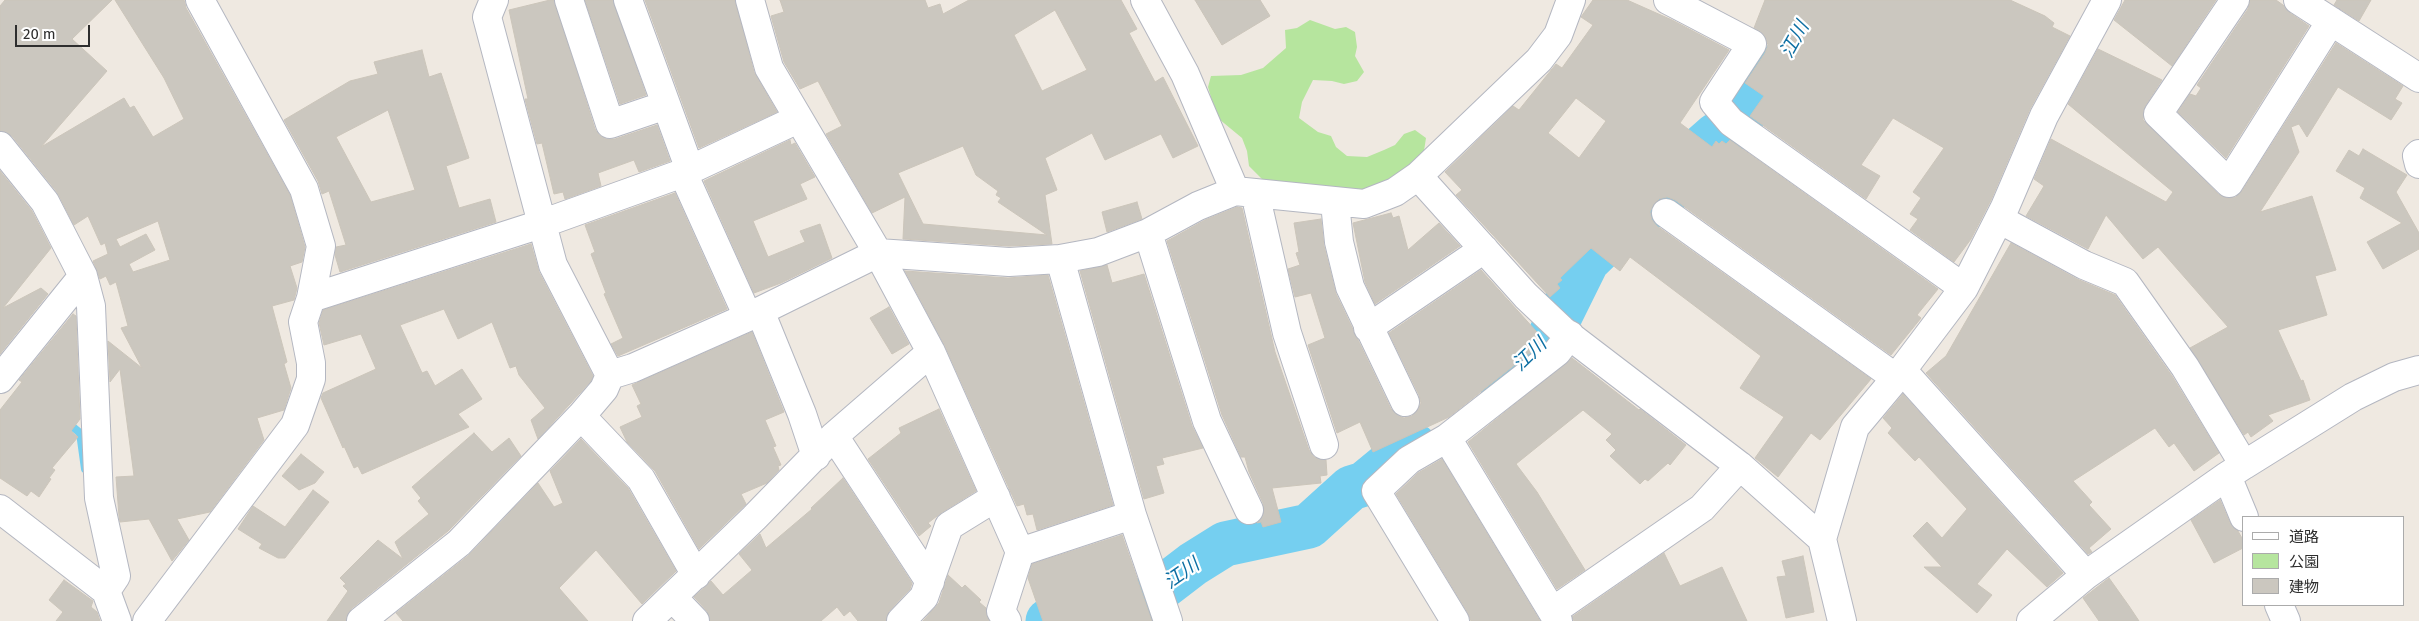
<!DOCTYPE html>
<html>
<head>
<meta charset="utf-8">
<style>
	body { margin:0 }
	#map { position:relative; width:2419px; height:621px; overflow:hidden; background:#efe9e1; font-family:"Fira Sans","Noto Sans JP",sans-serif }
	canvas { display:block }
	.legend { position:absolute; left:2242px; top:516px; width:162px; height:90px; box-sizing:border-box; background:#fff; border:1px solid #ababab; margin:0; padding:6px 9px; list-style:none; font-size:15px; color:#2e2e2e }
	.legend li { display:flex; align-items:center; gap:10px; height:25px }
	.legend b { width:25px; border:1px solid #ababab }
	.scale { position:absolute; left:15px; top:25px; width:75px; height:22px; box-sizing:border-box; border:2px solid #2e2e2e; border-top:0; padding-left:6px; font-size:15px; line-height:18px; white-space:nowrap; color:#2e2e2e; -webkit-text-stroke:4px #fff; paint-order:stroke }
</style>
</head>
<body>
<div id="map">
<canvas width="2419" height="621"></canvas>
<ul class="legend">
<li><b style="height:6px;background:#fff"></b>道路</li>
<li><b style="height:14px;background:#b6e59e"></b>公園</li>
<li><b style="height:14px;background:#cbc7bf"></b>建物</li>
</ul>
<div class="scale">20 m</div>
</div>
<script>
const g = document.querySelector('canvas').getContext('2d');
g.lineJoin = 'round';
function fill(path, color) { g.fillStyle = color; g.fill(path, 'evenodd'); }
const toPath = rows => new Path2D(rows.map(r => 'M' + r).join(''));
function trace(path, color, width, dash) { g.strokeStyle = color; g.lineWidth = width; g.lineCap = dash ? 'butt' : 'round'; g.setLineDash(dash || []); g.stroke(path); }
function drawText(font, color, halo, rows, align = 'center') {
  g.font = font + ' "Fira Sans","Noto Sans JP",sans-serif'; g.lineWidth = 4.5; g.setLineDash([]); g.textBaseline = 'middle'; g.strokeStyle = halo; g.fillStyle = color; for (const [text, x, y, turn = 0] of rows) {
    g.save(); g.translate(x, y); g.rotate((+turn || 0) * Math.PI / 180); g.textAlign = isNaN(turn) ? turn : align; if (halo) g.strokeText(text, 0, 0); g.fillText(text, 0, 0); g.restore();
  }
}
const green = toPath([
	[1310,20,1335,29,1346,27,1355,32,1357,47,1355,56,1364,72,1357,81,1344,84,1332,81,1313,80,1302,102,1299,118,1318,132,1331,136,1336,147,1347,156,1367,157,1384,150,1395,145,1404,134,1415,130,1426,138,1424,151,1414,167,1368,191,1284,187,1263,180,1249,166,1247,151,1242,138,1219,119,1212,101,1208,87,1211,76,1241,75,1263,68,1286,48,1285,30,1297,28]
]);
const stream = toPath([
	[67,422,80,433,85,469]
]);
const river = toPath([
	[1501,382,1545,346,1587,261,1618,231,1671,189,1691,157,1716,135,1731,130,1787,57,1805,27,1814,0],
	[1048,621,1081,608,1146,600,1193,564,1225,544,1309,526,1351,488,1364,484,1398,456,1415,446]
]);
const building = toPath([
	[5,0,112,0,72,39,107,71,41,147,124,98,130,108,134,106,153,137,184,119,164,78,115,0,184,0,186,8,290,195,305,247,302,262,290,266,297,288,294,300,272,306,287,362,284,364,291,388,284,410,257,418,264,440,210,512,177,519,189,540,172,561,149,519,120,522,119,516,116,477,134,476,120,369,110,382,108,341,142,368,121,328,128,326,116,282,110,285,106,276,100,279,93,261,108,254,105,243,101,245,88,216,74,225,57,192,12,136,0,131,0,6,5,0],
	[158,221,170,260,133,272,129,264,155,250,146,234,120,247,116,239,158,221],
	[550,0,554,0,595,129,599,135,606,139,615,139,657,125,670,161,639,172,634,160,598,173,601,186,565,199,563,192,554,194,542,143,537,144,525,99,528,99,509,10,550,0],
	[585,0,613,0,646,95,620,104,585,0],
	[645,0,735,0,754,72,777,112,699,148,645,0],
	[780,0,925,0,928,8,940,4,943,14,969,0,1121,0,1137,29,1129,33,1155,82,1163,77,1198,146,1173,158,1161,134,1105,160,1092,133,1045,158,1057,190,1045,195,1052,244,1009,246,903,239,905,197,872,213,826,134,842,126,818,81,800,89,784,62,771,16,784,12,780,0],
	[1055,10,1087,70,1042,91,1014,35,1055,10],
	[963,146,976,175,998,191,996,195,1001,198,998,202,1047,235,923,224,898,173,963,146],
	[1195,0,1260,0,1270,16,1222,45,1195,0],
	[1593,0,1627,0,1672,20,1729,50,1680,123,1712,147,1716,141,1719,144,1722,141,1726,144,1730,140,1938,289,1917,315,1921,318,1891,355,1675,200,1667,197,1659,199,1654,204,1650,212,1652,220,1657,226,1871,379,1820,440,1811,433,1778,477,1755,458,1784,417,1740,388,1761,356,1630,257,1620,271,1591,248,1560,278,1562,280,1557,284,1560,288,1550,297,1456,195,1462,190,1445,172,1513,106,1519,110,1556,64,1562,68,1593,25,1581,17,1593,0],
	[1576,98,1606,121,1579,158,1548,133,1576,98],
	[1765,0,2010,0,2045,16,2054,23,2052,27,2070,36,2030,109,1991,200,1971,239,1954,262,1910,230,1918,219,1910,214,1921,198,1913,192,1944,148,1893,118,1861,165,1880,176,1866,199,1750,116,1764,96,1745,83,1765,53,1768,45,1765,36,1754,28,1765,0],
	[2125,0,2216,0,2172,66,2114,20,2125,0],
	[2250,0,2276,0,2283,5,2290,13,2309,26,2226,158,2178,112,2190,94,2196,96,2201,88,2197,85,2248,9,2250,0],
	[2337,0,2371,0,2359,21,2334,5,2337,0],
	[2336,43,2403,86,2395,99,2402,103,2391,120,2338,87,2307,137,2299,124,2291,127,2299,152,2260,212,2312,196,2336,270,2315,276,2327,315,2278,330,2301,381,2303,380,2310,400,2268,415,2273,421,2251,437,2248,432,2244,435,2190,348,2228,327,2158,247,2143,259,2106,215,2088,249,2026,216,2044,186,2034,179,2051,139,2166,202,2173,192,2068,104,2098,49,2162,80,2145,106,2143,120,2218,194,2227,198,2236,197,2242,191,2336,43],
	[422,50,429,77,441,73,469,158,446,166,459,208,490,199,496,222,340,272,335,255,336,247,346,245,329,191,322,194,318,181,284,120,350,81,378,74,374,62,422,50],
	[388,110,415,190,371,202,336,137,388,110],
	[790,140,791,145,795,143,815,177,800,184,807,199,753,221,768,257,805,242,800,231,820,224,832,258,781,283,754,293,704,181,790,140],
	[2363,149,2407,175,2396,192,2419,233,2419,249,2383,269,2367,242,2402,223,2360,198,2365,188,2336,171,2349,150,2359,156,2363,149],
	[0,171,32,211,51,248,3,308,41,288,48,294,0,354,0,171],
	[675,193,727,309,618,356,611,344,623,338,604,294,606,293,591,254,595,252,585,225,675,193],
	[1137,202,1142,219,1107,232,1102,212,1137,202],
	[1237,207,1242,208,1275,352,1309,450,1314,457,1326,460,1327,475,1320,476,1321,483,1272,488,1281,522,1263,527,1261,522,1257,523,1264,512,1263,503,1249,472,1245,457,1241,457,1222,415,1167,241,1205,220,1237,207],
	[1391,213,1393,218,1399,216,1408,250,1439,223,1460,246,1375,304,1365,282,1353,223,1391,213],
	[1321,219,1324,246,1336,294,1391,409,1397,415,1404,418,1412,416,1418,410,1421,403,1419,395,1389,333,1481,270,1545,341,1449,417,1373,452,1360,422,1337,433,1308,345,1325,338,1311,293,1295,297,1288,269,1300,265,1296,253,1299,252,1294,223,1321,219],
	[2011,243,2077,279,2115,295,2172,376,2219,453,2194,471,2174,443,2169,447,2155,428,2073,481,2092,502,2089,505,2111,529,2089,548,2092,552,2088,554,1926,373,1946,356,2011,243],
	[531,244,539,272,593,376,591,381,538,439,531,420,545,408,519,375,516,366,510,368,492,322,458,339,444,309,400,325,422,373,427,371,435,386,462,369,482,399,458,414,469,427,362,474,358,466,354,468,344,446,343,448,321,398,323,393,376,369,361,334,324,345,319,323,323,310,531,244],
	[1107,265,1112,283,1144,274,1192,426,1203,448,1162,458,1164,464,1156,466,1164,493,1144,499,1080,271,1107,265],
	[905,271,1008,278,1048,275,1113,505,1037,530,1033,514,1027,515,1024,504,1017,506,945,346,905,271],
	[889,307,909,344,892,354,870,318,889,307],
	[73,314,76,316,80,419,71,431,78,437,52,468,55,470,49,478,51,479,39,497,31,491,27,496,0,478,0,410,22,382,19,380,73,314],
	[752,332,784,412,765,420,776,446,773,447,781,465,778,466,779,470,767,483,741,494,746,504,699,549,655,471,627,442,620,427,642,417,637,406,641,404,632,385,752,332],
	[1572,358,1639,410,1640,409,1686,445,1670,465,1668,463,1648,481,1645,479,1640,484,1610,456,1616,450,1606,440,1612,434,1583,410,1516,464,1537,492,1585,570,1557,589,1468,442,1572,358],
	[1903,394,2063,573,2047,587,2007,549,1977,584,1992,595,1977,613,1924,567,1942,567,1913,536,1927,522,1942,538,1967,509,1919,457,1915,461,1888,433,1892,428,1883,418,1903,394],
	[939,409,976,491,941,513,928,523,931,526,919,536,868,459,901,433,899,428,939,409],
	[474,433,492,452,509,438,521,456,448,531,351,609,346,621,327,621,348,591,343,586,346,584,340,578,378,540,403,559,395,542,429,514,418,501,421,498,412,487,474,433],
	[581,439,628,488,676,571,642,604,596,550,559,588,588,621,403,621,396,613,469,555,538,483,554,507,563,503,550,471,581,439],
	[301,454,324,472,315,483,299,490,282,476,301,454],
	[1442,459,1540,621,1471,621,1468,613,1396,494,1418,473,1442,459],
	[843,478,912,583,910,589,889,611,886,621,858,621,850,611,844,616,837,607,821,621,710,621,707,611,694,597,711,581,723,595,752,570,739,554,760,534,766,548,812,509,811,508,843,478],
	[313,490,329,502,285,558,278,558,259,548,262,544,238,529,253,506,285,527,313,490],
	[2220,500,2230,523,2238,531,2243,540,2243,548,2214,563,2191,520,2220,500],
	[1122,535,1152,621,1043,621,1028,578,1032,564,1122,535],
	[1664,553,1680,586,1722,567,1747,621,1574,621,1572,617,1664,553],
	[1803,556,1814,612,1786,618,1777,577,1786,576,1782,561,1803,556],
	[948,575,962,588,965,585,981,600,979,602,986,608,989,621,923,621,939,603,948,575],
	[2109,578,2129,606,2139,621,2099,621,2083,598,2109,578],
	[64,580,93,601,91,607,97,612,100,621,56,621,63,612,49,600,64,580]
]);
const minor = toPath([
	[494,0,487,17,553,265,610,375],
	[569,0,610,124,666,105],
	[628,0,690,170],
	[750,0,769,68,878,253,931,352,1020,552],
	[1145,0,1185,74,1235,191],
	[1668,0,1752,44,1714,102,1731,122,1964,288],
	[2235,0,2158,114,2229,183,2331,21],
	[2298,0,2419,78],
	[0,146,45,202,83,276,91,306,99,498,116,576,106,591],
	[2419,154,2417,156,2419,164],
	[683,173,748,317],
	[1418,176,1526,296,1562,330,1740,466,1822,539],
	[1255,193,1287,333,1324,445],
	[1335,203,1339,242,1350,287,1405,402],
	[1666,213,1896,378],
	[1999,219,2084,265,2125,282,2185,367,2244,465,2227,476,2244,517],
	[1148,233,1207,421,1249,510],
	[1060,259,1132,515,1168,621],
	[311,298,541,224,683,173,798,119],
	[760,311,802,414,816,456],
	[1368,328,1484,249],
	[1902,370,2086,575],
	[0,379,83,276],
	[581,416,641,479,696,575],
	[834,436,930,582],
	[1447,438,1558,621],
	[2244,465,2353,397,2394,377,2419,370],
	[0,509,106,591,117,621],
	[672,597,695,621],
	[2279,605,2286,621],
	[1553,611,1702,508,1740,466],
	[147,621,295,425,311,379,311,363,303,322,311,298,321,246,304,189,200,0],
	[361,621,459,543,581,416,604,389,610,375,633,368,748,317,878,253,1009,262,1060,259,1098,252,1148,233,1198,206,1235,191,1364,204,1395,192,1418,176,1539,60,1558,35,1571,0],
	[647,621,754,518,834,436,931,352],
	[901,621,924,597,949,526,996,497],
	[1007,621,1001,611,1020,552,1132,515],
	[1455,621,1376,491,1409,460,1447,438,1557,352,1570,335],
	[1842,621,1822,539,1855,427,1896,378,1964,288,2005,207,2044,116,2107,0],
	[2031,621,2086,575,2227,476]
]);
const waterNames = [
	["江川",1795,40,-61],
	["江川",1530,355,-44],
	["江川",1182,574,-35]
];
fill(green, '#b6e59e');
trace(stream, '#75cff0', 8);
trace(river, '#75cff0', 45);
fill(building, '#cbc7bf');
trace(building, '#cbc5ba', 1);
trace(minor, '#b4b7c1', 30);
trace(minor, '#fff', 28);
drawText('italic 19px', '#0d6fa3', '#fff', waterNames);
</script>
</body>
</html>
